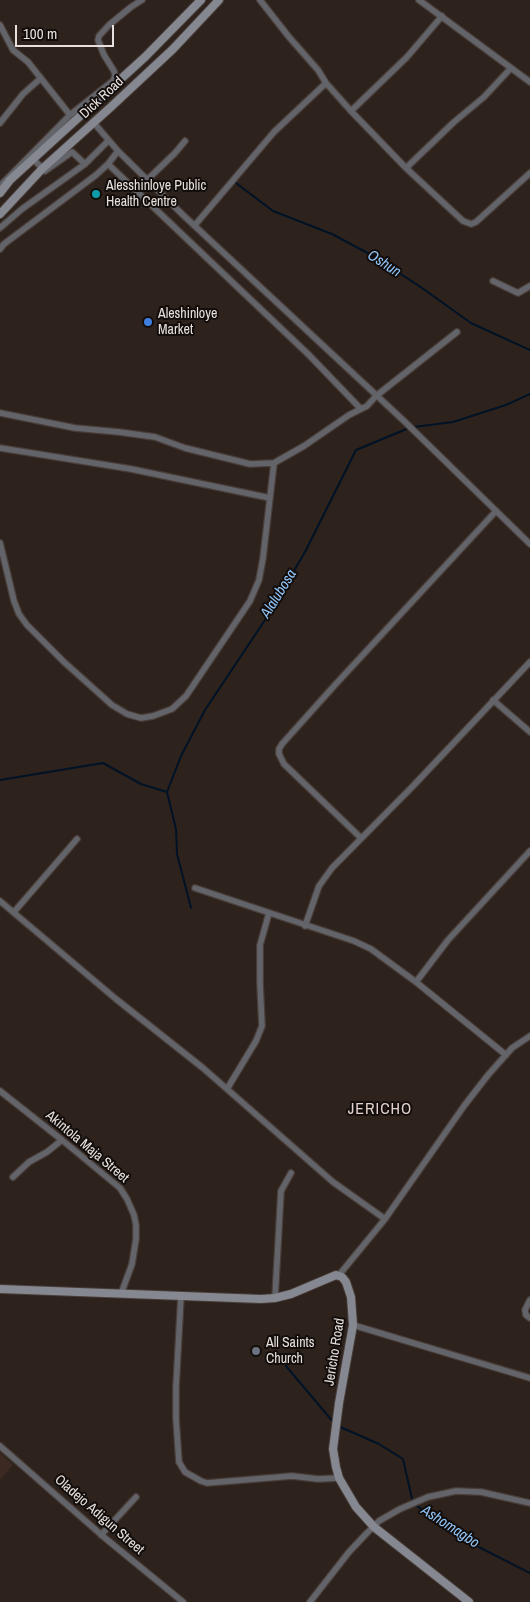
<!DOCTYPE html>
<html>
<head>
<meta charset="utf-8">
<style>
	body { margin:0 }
	#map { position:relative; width:530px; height:1602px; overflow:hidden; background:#2e221d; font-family:"Archivo Narrow",sans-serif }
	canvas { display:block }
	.scale { position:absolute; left:15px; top:25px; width:99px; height:22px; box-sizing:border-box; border:2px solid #e8e0dd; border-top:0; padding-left:6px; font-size:15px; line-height:18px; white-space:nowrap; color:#e8e0dd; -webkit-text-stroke:4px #120d0b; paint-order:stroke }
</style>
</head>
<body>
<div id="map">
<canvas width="530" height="1602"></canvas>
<div class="scale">100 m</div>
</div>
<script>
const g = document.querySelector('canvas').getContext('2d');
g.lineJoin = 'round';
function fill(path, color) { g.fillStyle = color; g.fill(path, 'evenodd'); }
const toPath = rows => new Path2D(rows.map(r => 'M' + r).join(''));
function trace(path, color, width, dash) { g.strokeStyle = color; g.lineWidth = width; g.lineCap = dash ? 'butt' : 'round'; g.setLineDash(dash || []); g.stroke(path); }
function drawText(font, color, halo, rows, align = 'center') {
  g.font = font + ' "Archivo Narrow",sans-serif'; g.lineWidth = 4; g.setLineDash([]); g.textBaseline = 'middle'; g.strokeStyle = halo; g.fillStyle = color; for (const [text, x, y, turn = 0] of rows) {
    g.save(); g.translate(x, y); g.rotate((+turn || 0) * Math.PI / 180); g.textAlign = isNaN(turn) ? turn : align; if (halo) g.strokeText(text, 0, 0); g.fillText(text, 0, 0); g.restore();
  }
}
const built = toPath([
	[0,1453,13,1465,0,1480]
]);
const stream = toPath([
	[236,183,273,211,332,234,375,257,422,288,471,323,530,350],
	[414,427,453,422,506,405,530,394],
	[0,780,103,763,141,784,167,792],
	[191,908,177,854,176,829,167,792,181,756,205,710,265,620,305,552,356,450,409,428],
	[286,1366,334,1423],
	[338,1426,379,1444,403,1459,413,1503,461,1538,530,1573]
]);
const street = toPath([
	[260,0,289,37,318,70,326,83,351,111,406,168,463,221,471,224,476,222,530,173],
	[419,0,530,82],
	[0,25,13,50,28,62,70,115],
	[351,111,407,57,442,16],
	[0,123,23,94,41,78],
	[94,123,118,151,183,215,403,420,530,544],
	[33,159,45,171,72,152,85,164],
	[108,164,309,355,360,408],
	[406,168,454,122,484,97,511,68],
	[147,180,175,153,185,141],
	[0,186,70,115,113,81,115,76,114,71,104,55,98,40,99,36,109,25,131,7,142,0],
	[195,225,274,132,326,83],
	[0,228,22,209,85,164,108,141],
	[0,249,4,244,96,175,108,164,118,151],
	[493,281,518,293,530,286],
	[0,413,75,428,119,432,155,437,185,448,250,464,274,463],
	[0,448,131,469,270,498],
	[0,543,14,601,19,614,27,625,64,662,112,705,127,714,141,718,153,716,172,709,186,696,250,601,259,580,263,558,274,463,304,446,349,415,367,406,376,396,457,332],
	[493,700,530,732],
	[361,838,284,764,279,754,279,749,282,744,334,686,496,511],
	[195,888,354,941,371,949,416,982,506,1055],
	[0,901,116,999,203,1068,333,1182,385,1219],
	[14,912,77,839],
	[305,926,319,886,332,868,414,785,530,662],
	[416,982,448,940,530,851],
	[227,1089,256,1041,262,1026,260,983,260,945,269,913],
	[0,1091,62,1140,120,1188,127,1199,134,1215,136,1225,136,1239,132,1264,121,1294],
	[13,1177,29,1162,47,1152,62,1140],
	[339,1275,385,1219,464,1106,488,1075,512,1048,530,1036],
	[181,1296,176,1387,176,1419,179,1462,185,1472,201,1481,207,1483,292,1476,318,1479,339,1478],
	[275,1298,281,1191,291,1173],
	[530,1300,525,1310,526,1315,530,1318],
	[353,1325,530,1378],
	[0,1446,105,1538,183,1602],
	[101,1535,136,1497],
	[310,1602,349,1552,366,1534,379,1521,400,1509,428,1497,456,1491,481,1492,530,1503]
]);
const secondary = toPath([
	[0,193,10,180,33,159,145,57,201,0],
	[0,214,42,169,112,106,173,49,219,0],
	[0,1289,261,1299,275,1298,291,1294,336,1275,342,1277,346,1282,351,1297,353,1325,339,1403,333,1449,336,1467,339,1478,356,1507,374,1527,469,1602]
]);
const markers = [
	[96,194,5,"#0f9aa8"],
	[148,322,5,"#3f7fe0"],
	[256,1351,5,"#6b7280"]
];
const streetNames = [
	["Dick Road",102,98,-43],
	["Akintola Maja Street",87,1147,40],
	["Jericho Road",335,1352,-81],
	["Oladejo Adigun Street",99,1515,41]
];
const poiNames = [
	["Alesshinloye Public",106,186],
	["Health Centre",106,202],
	["Aleshinloye",158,314],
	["Market",158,330],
	["All Saints",266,1343],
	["Church",266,1359]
];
const waterNames = [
	["Oshun",384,264,33],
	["Alalubosa",279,594,-58],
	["Ashomagbo",450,1527,33]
];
const quarterNames = [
	["JERICHO",380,1110]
];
fill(built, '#3b2922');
trace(stream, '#001225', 2);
trace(street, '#483d38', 8);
trace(secondary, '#483d38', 10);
trace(street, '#63646a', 5.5);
trace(secondary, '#868891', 8);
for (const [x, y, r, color] of markers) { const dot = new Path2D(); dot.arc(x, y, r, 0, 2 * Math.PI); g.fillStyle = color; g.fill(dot); trace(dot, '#120d0b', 2); }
drawText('14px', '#e8e0dd', '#120d0b', streetNames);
drawText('14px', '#e8e0dd', '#120d0b', poiNames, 'left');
drawText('italic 15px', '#90c5f8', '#120d0b', waterNames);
g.letterSpacing = '1px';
drawText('16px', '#e2d1cb', '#120d0b', quarterNames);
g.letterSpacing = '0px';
</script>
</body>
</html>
